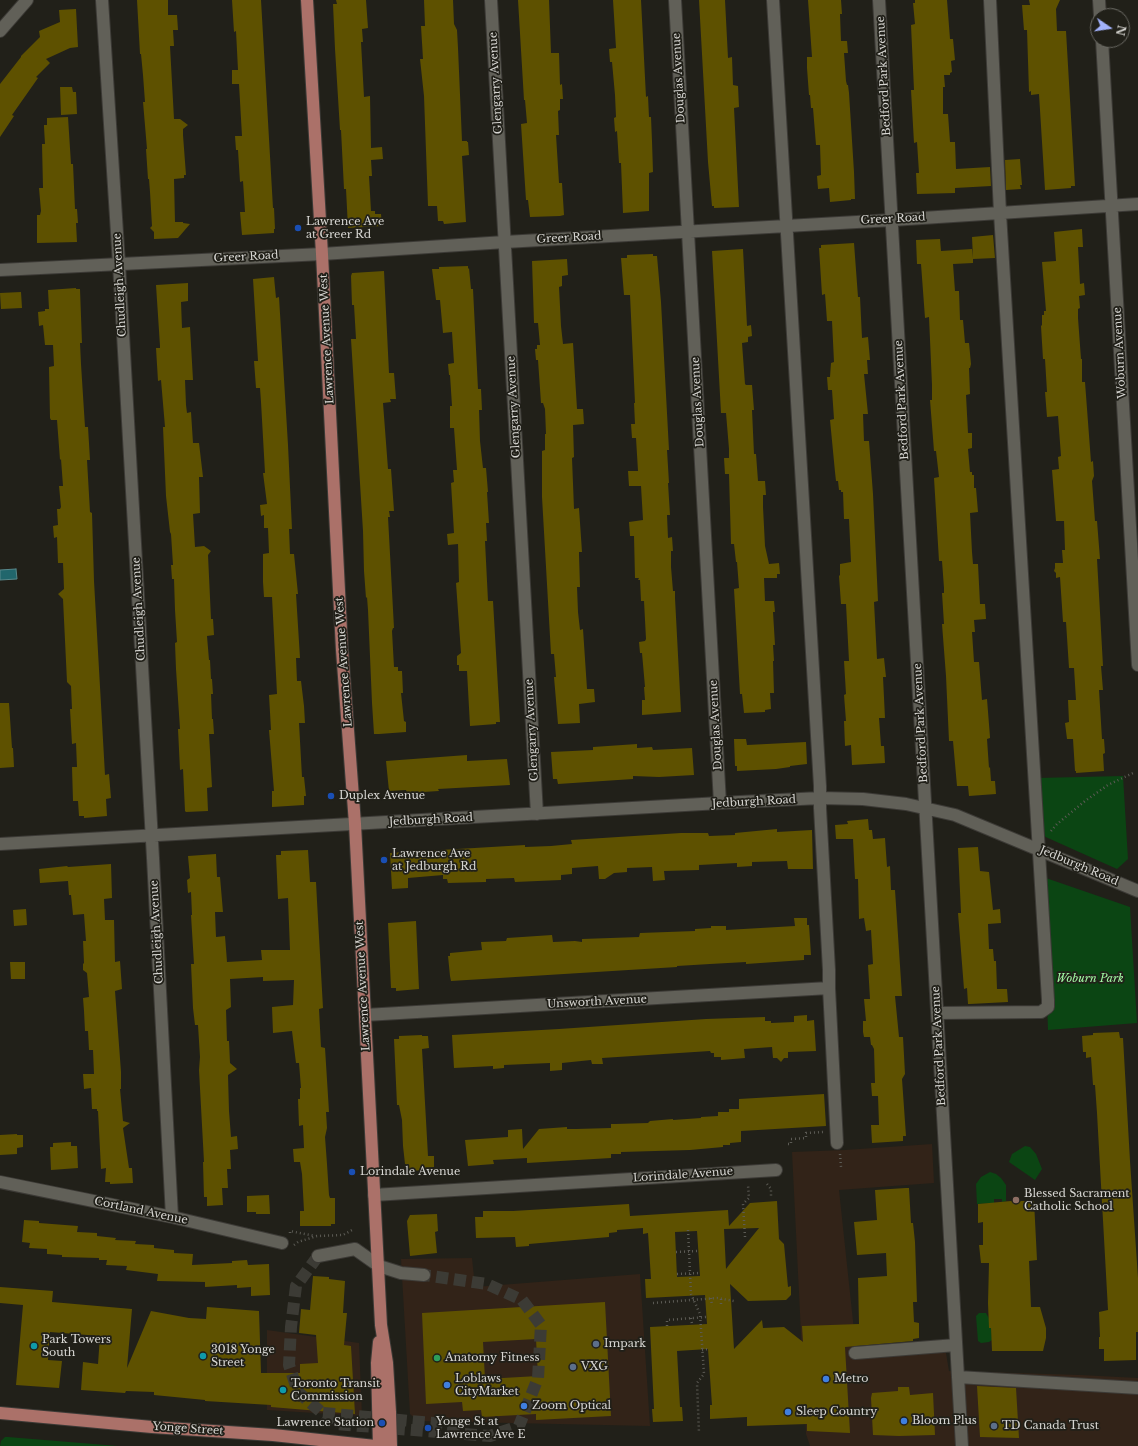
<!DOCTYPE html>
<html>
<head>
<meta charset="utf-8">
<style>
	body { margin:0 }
	#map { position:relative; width:1138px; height:1446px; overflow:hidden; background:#212019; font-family:"Libre Baskerville",serif }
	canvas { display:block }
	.north { position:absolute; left:1090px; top:8px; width:40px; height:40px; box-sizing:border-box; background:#212019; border:1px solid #6a6963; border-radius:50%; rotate:103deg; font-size:11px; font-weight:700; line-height:16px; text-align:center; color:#d7d6d2 }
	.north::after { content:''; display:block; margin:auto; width:14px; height:18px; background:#a2b2fd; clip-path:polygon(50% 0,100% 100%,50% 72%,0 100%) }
</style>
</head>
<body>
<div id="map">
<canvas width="1138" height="1446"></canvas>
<div class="north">N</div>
</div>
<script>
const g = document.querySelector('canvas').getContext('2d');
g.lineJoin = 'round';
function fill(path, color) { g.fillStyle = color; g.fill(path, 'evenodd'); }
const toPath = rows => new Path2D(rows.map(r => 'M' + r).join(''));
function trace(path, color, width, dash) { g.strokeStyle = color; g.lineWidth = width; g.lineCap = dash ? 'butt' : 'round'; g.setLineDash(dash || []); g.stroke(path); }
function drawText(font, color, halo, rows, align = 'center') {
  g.font = font + ' "Libre Baskerville",serif'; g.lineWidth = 3.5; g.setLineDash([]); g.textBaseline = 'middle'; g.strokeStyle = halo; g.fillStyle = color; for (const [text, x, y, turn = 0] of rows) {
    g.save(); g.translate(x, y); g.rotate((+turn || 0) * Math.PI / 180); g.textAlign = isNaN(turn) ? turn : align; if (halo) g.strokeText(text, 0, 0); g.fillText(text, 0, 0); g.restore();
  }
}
const commercial = toPath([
	[932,1144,934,1183,839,1190,856,1349,944,1341,949,1371,1080,1375,1138,1378,1138,1446,810,1446,806,1434,792,1152,845,1150],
	[472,1258,475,1287,640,1274,650,1426,418,1421,410,1414,401,1259],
	[267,1330,359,1343,362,1416,267,1410]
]);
const green = toPath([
	[1123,776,1128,859,1117,869,1039,834,1037,778],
	[1043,877,1130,907,1137,1023,1048,1030],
	[1025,1146,1030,1147,1036,1154,1042,1169,1035,1180,1009,1162,1012,1154],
	[990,1172,996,1174,1001,1178,1006,1185,1006,1201,1002,1202,1002,1199,994,1199,994,1203,977,1204,976,1184,981,1177],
	[979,1313,986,1313,991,1322,992,1340,989,1342,981,1343,978,1341,976,1316],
	[5,1437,8,1437,118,1446,0,1446,1,1441]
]);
const water = toPath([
	[16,569,17,579,0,580,0,570,16,569]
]);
const building = toPath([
	[137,0,168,0,168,15,177,15,178,30,173,30,174,46,170,46,174,119,180,119,188,125,183,129,183,135,186,175,184,175,184,178,174,179,175,222,183,222,183,223,190,224,178,238,154,239,154,232,150,228,152,226,150,192,149,179,148,179,146,149,147,149,143,102,145,102,143,75,141,54,140,54],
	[232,0,261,0,273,208,274,208,275,229,274,229,274,233,242,235,240,212,245,212,243,181,240,182,238,150,236,150,235,136,242,136,239,84,232,84,232,70,238,70,236,31,234,32],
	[336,0,366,0,368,28,362,29,363,42,361,42,364,97,370,96,371,148,382,147,383,159,371,160,372,176,369,176,371,211,375,211,375,214,381,214,382,226,348,228,346,189,344,189,341,130,340,130,335,49,333,4,337,4],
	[424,0,453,0,454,24,457,30,458,48,462,141,467,141,467,142,468,142,469,155,462,156,466,222,444,224,443,221,438,221,437,206,428,206,424,96,420,59,423,59,421,26,425,26],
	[518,0,549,0,551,53,559,53,560,85,562,84,563,99,560,99,560,110,558,111,559,135,556,135,559,183,562,183,564,215,560,216,530,217,528,200,526,200,521,124,527,123,525,100,524,100],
	[613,0,641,0,646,97,648,96,649,117,651,117,652,141,653,172,649,173,649,211,623,213,621,163,619,163,617,131,615,132,614,118,616,117,615,95,612,62,610,62,609,49,616,48],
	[699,0,725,0,728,58,732,57,733,85,738,86,739,107,734,108,739,207,714,208,714,206,712,206,708,162],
	[808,0,841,0,842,14,840,14,841,41,847,41,848,53,844,53,846,81,847,85,848,85,849,93,854,172,855,199,851,199,851,200,830,202,829,188,818,189,817,176,821,175,820,145,816,145,813,108,811,108,810,95,809,95,807,68,807,57,812,57],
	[915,0,947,0,950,39,953,39,955,60,951,61,952,72,950,73,950,75,944,75,945,87,943,87,943,114,948,114,950,142,955,142,956,169,990,167,991,186,955,188,955,193,917,194,916,173,919,173,917,142,914,143,911,90,914,90,911,25,915,24,913,3,915,3],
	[1029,0,1060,0,1056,9,1057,31,1066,31,1075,186,1071,186,1071,188,1045,190,1039,94,1031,95,1031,91,1029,92,1027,30,1024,30,1022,5,1030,5],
	[76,9,78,47,70,48,46,59,50,63,36,77,38,78,12,115,14,116,0,137,0,84,21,57,21,56,40,37,39,31,60,22,59,10],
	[60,87,72,87,73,92,76,92,77,114,61,115],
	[68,117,71,164,73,164,75,209,77,209,78,223,76,223,77,242,37,243,37,215,40,215,41,211,39,188,43,188,42,144,45,144,44,127,44,125,47,125,47,118],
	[1020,159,1022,185,1020,185,1021,189,1006,190,1005,160],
	[1082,229,1083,247,1078,247,1080,284,1084,283,1085,295,1079,296,1080,308,1078,309,1078,318,1081,359,1082,359,1082,382,1085,382,1091,462,1093,461,1094,476,1092,481,1095,521,1097,521,1100,559,1097,559,1103,666,1101,666,1103,690,1099,690,1102,739,1104,739,1105,753,1103,754,1104,771,1076,773,1076,771,1075,771,1073,739,1067,739,1065,723,1069,722,1068,700,1076,700,1074,668,1069,668,1066,622,1063,622,1060,577,1056,578,1056,573,1054,571,1055,568,1055,563,1063,563,1062,550,1065,550,1064,521,1056,521,1052,470,1059,469,1058,457,1061,456,1058,416,1047,417,1045,392,1047,392,1045,359,1043,359,1041,326,1042,325,1042,315,1044,315,1044,311,1046,311,1042,262,1056,261,1054,232],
	[993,235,995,258,973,259,973,263,953,264,955,291,959,291,960,320,963,320,965,343,969,343,971,364,970,368,969,368,970,394,966,395,968,433,972,433,972,448,968,449,970,472,972,472,972,475,974,475,974,488,976,488,978,512,970,513,972,552,973,564,978,564,980,604,985,604,986,619,974,620,975,632,972,632,974,662,979,662,982,700,987,699,990,737,990,738,987,739,989,768,990,767,991,781,995,781,996,794,969,796,968,786,957,786,953,741,949,741,946,676,942,624,944,624,942,593,944,593,944,588,942,561,939,561,934,478,939,477,936,451,934,451,930,400,932,400,932,385,929,317,925,318,921,264,917,264,916,240,940,239,941,251,972,249,973,258,972,237],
	[854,243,858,297,860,297,862,338,868,337,870,360,867,360,868,374,864,374,868,414,863,414,864,441,869,441,873,494,878,601,874,602,877,659,884,658,886,677,883,677,885,718,879,718,881,746,884,746,885,763,852,765,851,745,845,746,844,721,846,721,844,695,846,694,844,661,849,661,846,604,841,604,839,576,840,575,840,564,851,562,849,519,844,519,843,492,841,492,841,490,839,490,838,481,836,481,835,472,830,420,834,419,832,390,828,390,827,377,830,377,831,363,834,362,832,321,827,321,825,294,822,295,819,248,821,248,821,245],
	[743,249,747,326,751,325,752,336,748,337,748,342,742,343,745,384,746,385,752,385,754,410,752,410,754,454,756,454,758,481,765,481,766,495,763,495,763,507,765,546,769,564,779,563,780,574,777,574,777,578,764,578,765,601,774,601,775,612,773,612,775,645,773,645,774,661,773,661,774,693,770,693,771,709,765,710,765,712,744,713,742,694,740,694,734,589,739,588,737,562,736,562,734,544,731,544,729,474,725,474,724,458,729,458,729,449,726,413,721,413,712,251],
	[653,254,653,256,657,256,661,302,669,450,667,450,669,483,668,483,670,515,667,515,668,538,672,537,673,551,671,551,671,567,673,591,675,591,675,598,681,712,642,715,642,700,645,700,644,687,645,687,642,653,640,653,639,642,645,641,646,639,644,601,641,601,640,580,638,580,639,578,635,578,634,536,630,536,629,522,643,520,641,486,629,486,628,471,638,471,636,438,632,438,631,424,635,424,634,403,635,403,630,295,624,295,621,258,627,258,627,255],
	[567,259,568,275,562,276,562,286,559,287,561,326,563,344,573,343,577,409,583,409,584,424,573,425,574,457,572,458,574,509,579,508,582,552,579,552,579,555,580,587,577,587,578,612,580,630,583,629,587,689,594,689,595,702,579,704,580,723,558,724,554,677,556,677,554,654,551,654,542,497,542,451,545,450,545,434,546,434,545,409,543,403,541,403,538,360,536,360,535,349,537,349,537,345,540,345,538,323,534,323,532,261],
	[468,266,468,269,469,268,471,289,473,289,478,389,481,389,482,410,479,410,480,441,483,468,486,468,488,492,487,492,489,523,486,523,487,541,485,541,488,601,493,601,500,722,496,722,496,724,470,726,467,671,459,671,459,665,457,665,457,656,461,653,456,583,459,582,458,544,448,545,447,534,454,533,451,483,454,482,453,470,457,470,454,428,450,428,450,406,452,406,450,375,449,375,448,364,454,363,452,332,443,333,440,300,436,300,432,269,439,269,439,267],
	[384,271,389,373,394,373,396,399,390,399,391,402,383,403,388,469,391,469,394,511,389,511,390,517,388,517,394,628,393,628,392,631,394,667,398,667,398,671,402,671,403,693,401,693,404,721,406,722,406,732,379,734,374,734,372,703,368,610,367,597,366,598,364,571,363,531,351,339,356,339,354,305,352,305,351,276,352,273],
	[274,277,276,298,279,297,288,445,292,529,289,529,290,554,294,554,298,594,296,594,300,658,296,658,297,681,301,681,304,706,305,723,299,723,302,777,304,777,306,796,304,796,304,805,272,807,272,791,274,791,269,730,271,730,269,695,277,694,272,597,264,597,263,582,263,554,269,553,268,528,264,528,264,515,261,516,260,505,267,504,263,473,265,473,261,402,260,388,256,388,254,361,258,361,253,279],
	[188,283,188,301,181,302,182,328,190,327,193,380,185,380,186,405,187,413,191,412,193,443,199,443,203,477,199,477,200,513,193,514,195,547,204,546,211,551,208,555,211,619,213,619,214,635,207,636,209,660,210,660,211,679,212,679,213,694,211,694,212,719,213,719,214,734,209,734,212,787,207,788,208,811,186,812,185,811,183,769,180,770,178,729,180,729,176,669,175,643,177,642,175,610,174,579,172,579,171,565,173,565,171,534,170,532,166,496,163,427,165,427,161,380,158,381,156,348,160,348,160,346,156,285],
	[76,288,76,289,80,289,82,343,80,343,81,364,85,427,88,427,90,460,87,460,90,512,92,513,94,581,105,775,109,774,111,798,106,799,107,816,84,818,84,816,79,816,78,801,73,801,72,767,77,767,76,743,72,744,70,709,72,709,71,686,67,682,63,599,58,594,64,589,63,563,58,563,57,537,54,538,53,526,58,525,57,509,60,509,61,507,59,486,63,486,61,459,60,460,57,420,51,420,50,418,49,367,54,366,53,345,45,345,43,325,39,326,38,312,45,311,45,309,49,309,48,290],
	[21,292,22,308,1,309,0,293],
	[0,703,9,703,12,748,13,748,14,767,0,768],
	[734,739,746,739,747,745,806,742,807,764,790,766,790,767,776,769,737,771,737,766,735,766],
	[637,744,637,748,652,747,653,750,692,748,694,775,659,777,633,776,633,779,558,784,557,779,553,779,551,752,593,750,593,747],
	[467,755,467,761,507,759,510,785,438,789,439,791,407,793,406,790,389,791,386,761],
	[868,819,869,830,872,830,873,839,885,838,887,867,890,866,891,890,895,890,902,996,895,996,899,1037,903,1037,905,1074,902,1079,906,1136,903,1136,903,1141,872,1143,871,1125,879,1125,878,1096,872,1096,871,1083,875,1083,874,1049,872,1045,871,1045,870,1037,864,1037,863,1032,863,1021,866,1021,864,999,870,999,868,965,873,964,871,930,866,931,864,918,859,919,858,879,855,879,853,839,836,839,835,825,848,824,847,821],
	[777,829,777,832,812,830,813,869,788,869,787,861,752,862,752,866,737,867,737,863,699,865,699,870,664,871,665,880,653,881,652,867,627,868,627,872,614,873,605,879,599,879,598,866,572,868,572,874,561,875,561,880,515,882,514,878,486,879,486,882,448,883,447,879,443,879,443,875,408,878,408,888,392,889,390,853,525,845,525,847,551,846,572,844,571,840,681,833,708,833,709,836,735,835,735,833],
	[978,847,980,871,989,872,993,910,1000,909,1001,923,988,924,989,949,993,949,994,961,996,961,997,989,1007,989,1008,1002,970,1004,968,1004,967,988,964,989,958,913,961,913,958,848],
	[308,850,310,882,316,882,317,901,323,1008,319,1009,321,1047,325,1048,329,1112,326,1112,327,1128,325,1137,327,1164,329,1195,330,1198,335,1198,335,1224,331,1224,331,1226,300,1226,300,1211,304,1211,302,1174,300,1162,294,1162,293,1149,304,1148,303,1125,299,1126,298,1099,300,1099,300,1088,301,1088,299,1063,296,1063,292,1031,273,1033,272,1007,293,1005,294,980,263,981,263,977,230,979,231,1007,226,1010,227,1041,229,1041,230,1063,237,1069,228,1075,229,1111,231,1137,237,1136,238,1149,230,1150,231,1169,227,1169,228,1188,222,1188,223,1205,207,1206,207,1197,204,1197,203,1162,204,1162,199,1070,200,1057,198,1025,195,1025,193,1008,191,964,194,964,191,915,192,915,191,892,188,893,187,880,190,878,188,856,216,854,217,877,220,877,223,912,215,912,216,937,225,936,227,962,262,960,261,950,290,950,288,898,278,899,276,855,281,855,281,851],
	[111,864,112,898,104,899,105,920,114,920,115,962,120,961,122,989,115,991,121,1072,121,1089,120,1089,123,1121,130,1123,123,1128,129,1168,132,1168,133,1183,110,1184,110,1182,105,1182,106,1168,101,1169,98,1111,97,1111,97,1109,92,1109,91,1088,84,1089,83,1074,94,1074,93,1050,89,1050,88,1031,85,1031,84,1011,83,998,89,997,87,973,83,970,83,964,84,963,83,941,86,941,84,914,73,915,71,895,69,895,68,881,40,883,39,869,67,866,68,867],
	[26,909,27,925,14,926,13,910],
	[794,918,807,918,807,925,809,925,811,955,804,955,804,960,746,964,746,962,710,964,677,966,677,967,451,981,450,976,448,956,450,956,450,953,482,950,481,942,506,941,507,938,552,935,553,942,575,941,582,942,582,939,639,937,640,933,695,931,695,929,711,928,711,926,726,926,726,930,795,926],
	[416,921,419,989,396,991,396,988,391,988,388,923],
	[10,962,25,962,25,979,11,979],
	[807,1015,807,1021,814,1020,816,1051,788,1052,788,1058,784,1058,781,1062,777,1058,773,1058,772,1047,744,1049,745,1058,721,1060,721,1057,714,1057,714,1053,711,1053,710,1051,602,1058,603,1064,592,1064,591,1060,562,1063,562,1070,550,1071,550,1063,504,1065,504,1068,493,1069,493,1066,454,1068,452,1035,559,1029,706,1019,765,1017,765,1021,771,1021,771,1023,794,1022,794,1016],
	[1119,1032,1120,1038,1123,1038,1130,1161,1138,1278,1138,1332,1136,1332,1136,1360,1104,1361,1104,1349,1099,1349,1099,1337,1100,1337,1099,1312,1108,1310,1097,1113,1095,1085,1093,1085,1091,1057,1086,1058,1086,1052,1083,1052,1082,1036,1093,1035,1093,1033],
	[422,1035,422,1036,428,1036,429,1048,422,1049,424,1085,428,1156,434,1156,434,1167,428,1168,428,1170,407,1171,406,1164,405,1164,403,1146,402,1120,399,1105,397,1105,394,1039,399,1039,399,1036],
	[824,1094,826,1126,741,1131,741,1142,730,1143,730,1145,723,1145,723,1147,690,1150,621,1152,621,1154,611,1154,611,1158,527,1163,527,1158,493,1160,494,1164,468,1166,465,1140,508,1137,508,1130,522,1129,523,1149,539,1129,567,1127,567,1129,576,1129,611,1128,611,1124,615,1124,648,1123,650,1121,673,1119,673,1120,701,1118,701,1117,718,1116,718,1112,729,1112,729,1109,739,1109,739,1099],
	[17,1134,17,1135,23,1135,23,1147,17,1148,17,1154,0,1155,0,1135],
	[71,1142,71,1146,77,1146,78,1168,51,1170,50,1147,53,1147,53,1143],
	[906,1188,909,1188,911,1223,913,1223,915,1242,917,1302,913,1302,914,1322,919,1323,919,1338,913,1339,913,1341,845,1347,850,1433,807,1431,807,1424,747,1426,747,1417,710,1419,710,1405,712,1405,708,1349,677,1351,680,1407,682,1407,683,1421,653,1422,652,1409,654,1409,650,1327,707,1324,705,1295,646,1298,645,1279,651,1279,648,1233,643,1234,643,1228,617,1230,617,1232,609,1233,609,1237,529,1244,529,1246,516,1247,515,1237,476,1238,475,1217,483,1217,483,1211,513,1211,629,1204,630,1216,728,1210,729,1226,750,1203,777,1201,779,1239,784,1244,788,1287,791,1286,791,1295,786,1300,748,1301,730,1284,734,1349,762,1320,763,1328,784,1327,803,1342,802,1326,859,1324,858,1278,887,1276,886,1253,857,1255,854,1222,877,1220,875,1190],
	[759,1228,729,1265,726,1269,724,1229],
	[697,1231,700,1276,677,1277,675,1232],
	[269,1195,270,1214,256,1214,256,1212,247,1212,247,1196],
	[1011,1201,1034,1201,1037,1260,1029,1261,1031,1307,1040,1307,1046,1328,1046,1338,1043,1351,992,1351,991,1328,989,1328,988,1303,989,1263,981,1263,979,1245,983,1245,983,1222,978,1223,978,1204],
	[437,1214,438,1231,435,1232,437,1253,410,1256,407,1221,410,1215],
	[24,1220,39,1221,39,1223,78,1226,77,1232,97,1233,97,1236,116,1238,115,1240,136,1241,135,1244,154,1245,154,1248,174,1250,174,1253,193,1254,192,1265,232,1263,232,1261,247,1260,248,1265,269,1264,270,1295,251,1296,251,1287,237,1288,237,1285,205,1287,205,1282,157,1281,158,1274,126,1270,127,1266,106,1265,107,1260,99,1260,99,1258,62,1257,62,1255,47,1254,47,1249,29,1248,30,1243,22,1242],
	[313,1276,329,1277,329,1279,345,1281,343,1313,347,1313,344,1345,351,1346,355,1414,271,1407,271,1405,205,1401,205,1400,154,1395,154,1392,126,1391,125,1393,81,1390,83,1362,98,1364,100,1336,50,1332,48,1360,62,1361,59,1388,16,1385,23,1305,0,1303,0,1287,53,1291,52,1302,132,1309,127,1368,151,1311,189,1318,206,1319,207,1307,259,1311,261,1373,300,1373,300,1364,318,1363,316,1335,299,1333,301,1309,310,1310],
	[605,1302,611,1416,536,1420,536,1414,482,1417,481,1410,463,1411,462,1402,426,1404,422,1313],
	[536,1339,538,1376,485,1379,483,1342],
	[977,1386,1016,1388,1019,1438,980,1437],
	[898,1387,909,1387,910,1395,933,1393,935,1435,899,1436,873,1435,871,1398,872,1393,898,1391]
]);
const minorTunnel = toPath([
	[318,1256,296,1286,291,1327,289,1365,298,1392,335,1424,490,1436,519,1426,538,1378,541,1325,522,1300,487,1284,424,1275],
	[323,1413,466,1426]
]);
const path = toPath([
	[1051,831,1057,824,1085,801,1108,785,1133,773],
	[788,1144,791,1144,791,1139,806,1138,806,1133,823,1132],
	[840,1154,841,1167],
	[767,1184,771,1189,771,1197],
	[688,1230,691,1294,700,1314,704,1374,697,1383,699,1433],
	[290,1233,290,1231,315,1236],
	[745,1237,743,1204,749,1198,748,1185],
	[294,1245,298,1242,317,1236,343,1235,354,1229],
	[676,1252,698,1251],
	[677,1274,700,1273],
	[711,1298,712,1306],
	[721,1299,721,1305],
	[653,1303,717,1298,734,1301],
	[691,1318,692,1324],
	[667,1326,667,1320,706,1317],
	[702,1350,708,1349]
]);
const minor = toPath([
	[102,0,119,264,153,858,172,1217],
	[491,0,537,814],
	[675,0,720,803],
	[773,0,820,786,820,808,829,970,829,988,837,1143],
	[879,0,962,1446],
	[1099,0,1100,16],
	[0,31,27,0],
	[1102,40,1138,665],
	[0,270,322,254,505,242,892,220,1138,204],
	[0,844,720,803,820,798,863,799,906,804,955,815,1138,891],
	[937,1013,1041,1012,1048,1007,1048,1000,1000,213,990,0],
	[365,1015,829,988],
	[0,1182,172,1217,282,1243],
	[374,1195,776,1170],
	[318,1256,355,1249,379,1266,401,1273,424,1275],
	[855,1353,956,1345],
	[958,1377,1138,1388]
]);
const major = toPath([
	[307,0,322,254,342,650,355,824,381,1325,387,1363,390,1412,391,1446],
	[0,1413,152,1427,273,1435,375,1446],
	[379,1446,377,1363,379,1342]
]);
const markers = [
	[298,228,4,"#1a4fb4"],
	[331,796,4,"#1a4fb4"],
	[384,860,4,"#1a4fb4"],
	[352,1172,4,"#1a4fb4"],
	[1016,1200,4,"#8d6e63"],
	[596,1344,4,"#5c6f8a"],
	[34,1346,4,"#0f9aa8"],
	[203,1356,4,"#0f9aa8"],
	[437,1358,4,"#2e9e5b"],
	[573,1367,4,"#5c6f8a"],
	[826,1379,4,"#3f7fe0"],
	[447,1385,4,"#3f7fe0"],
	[283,1390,4,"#0f9aa8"],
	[524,1406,4,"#3f7fe0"],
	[788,1412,4,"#3f7fe0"],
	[904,1421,4,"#3f7fe0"],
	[382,1423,4,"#1a4fb4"],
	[994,1426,4,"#5c6f8a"],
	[428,1428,4,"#1a4fb4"]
];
const streetNames = [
	["Bedford Park Avenue",884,76,-93],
	["Douglas Avenue",679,78,-93],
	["Glengarry Avenue",496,83,-93],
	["Greer Road",893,219,-3],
	["Greer Road",569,238,-3],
	["Greer Road",246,257,-3],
	["Chudleigh Avenue",120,285,-93],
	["Lawrence Avenue West",327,339,-93],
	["Woburn Avenue",1120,353,-93],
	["Bedford Park Avenue",902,400,-93],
	["Douglas Avenue",698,402,-93],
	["Glengarry Avenue",514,407,-93],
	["Chudleigh Avenue",139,609,-93],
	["Lawrence Avenue West",344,662,-94],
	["Bedford Park Avenue",921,723,-93],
	["Douglas Avenue",716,725,-93],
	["Glengarry Avenue",532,730,-93],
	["Jedburgh Road",754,802,-3],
	["Jedburgh Road",431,820,-3],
	["Jedburgh Road",1079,866,23],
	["Chudleigh Avenue",157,932,-93],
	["Lawrence Avenue West",363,986,-93],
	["Unsworth Avenue",597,1002,-3],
	["Bedford Park Avenue",939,1046,-93],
	["Lorindale Avenue",683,1175,-4],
	["Cortland Avenue",141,1211,12],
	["Yonge Street",188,1429,4]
];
const poiNames = [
	["Lawrence Ave",306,222],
	["at Greer Rd",306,235],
	["Duplex Avenue",339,796],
	["Lawrence Ave",392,854],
	["at Jedburgh Rd",392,867],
	["Lorindale Avenue",360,1172],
	["Blessed Sacrament",1024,1194],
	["Catholic School",1024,1207],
	["Park Towers",42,1340],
	["South",42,1353],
	["Impark",604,1344],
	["3018 Yonge",211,1350],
	["Street",211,1363],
	["Anatomy Fitness",445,1358],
	["VXG",581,1367],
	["Loblaws",455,1379],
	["CityMarket",455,1392],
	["Metro",834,1379],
	["Toronto Transit",291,1384],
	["Commission",291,1397],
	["Zoom Optical",532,1406],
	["Sleep Country",796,1412],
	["Bloom Plus",912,1421],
	["Yonge St at",436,1422],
	["Lawrence Ave E",436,1435],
	["Lawrence Station",374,1423,"right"],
	["TD Canada Trust",1002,1426]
];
const parkNames = [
	["Woburn Park",1090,979]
];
fill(commercial, '#322318');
fill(green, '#0b4513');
fill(water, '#21666c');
trace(water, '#58888b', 1);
fill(building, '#5e5100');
trace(minorTunnel, '#3c3b35', 12, [12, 6]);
trace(minor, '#3c3a36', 14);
trace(major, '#3c3a36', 14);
trace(path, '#5c5b55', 2.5, [1, 3]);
trace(minor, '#616058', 12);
trace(major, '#ab7169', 12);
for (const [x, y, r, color] of markers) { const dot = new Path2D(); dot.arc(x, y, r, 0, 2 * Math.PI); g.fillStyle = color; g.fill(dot); trace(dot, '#212019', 1.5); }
drawText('11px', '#d7d6d2', '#212019', streetNames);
drawText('11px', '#d7d6d2', '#212019', poiNames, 'left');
drawText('italic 11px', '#a2f9a4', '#212019', parkNames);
</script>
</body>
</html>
